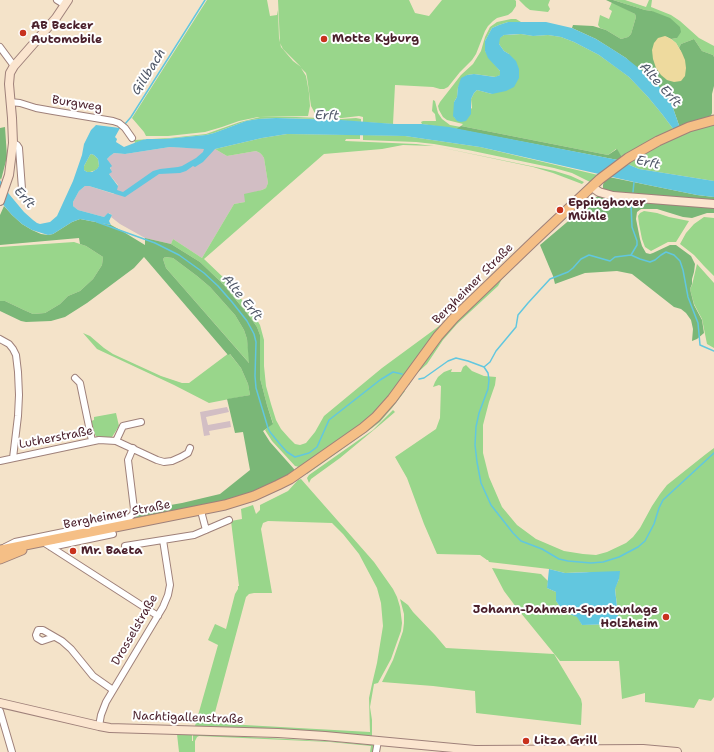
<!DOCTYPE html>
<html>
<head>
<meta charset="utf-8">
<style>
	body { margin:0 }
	canvas { display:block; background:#f4e3c9 }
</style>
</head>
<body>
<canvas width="714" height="752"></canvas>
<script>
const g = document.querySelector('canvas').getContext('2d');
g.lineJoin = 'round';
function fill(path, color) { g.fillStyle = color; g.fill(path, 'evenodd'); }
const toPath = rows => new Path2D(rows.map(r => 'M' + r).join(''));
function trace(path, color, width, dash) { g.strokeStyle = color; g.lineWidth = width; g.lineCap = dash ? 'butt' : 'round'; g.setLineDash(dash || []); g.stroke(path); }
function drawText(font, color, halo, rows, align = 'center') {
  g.font = font + ' "Shantell Sans",sans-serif'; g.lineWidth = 4; g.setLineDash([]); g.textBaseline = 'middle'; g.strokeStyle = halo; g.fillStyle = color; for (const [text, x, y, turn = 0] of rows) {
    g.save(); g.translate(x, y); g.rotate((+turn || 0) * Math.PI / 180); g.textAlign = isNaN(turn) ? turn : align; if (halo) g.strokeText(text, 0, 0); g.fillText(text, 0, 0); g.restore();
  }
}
const industrial = toPath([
	[170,147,215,149,227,156,256,151,260,153,262,155,264,158,268,183,266,188,262,190,255,192,245,202,234,204,202,258,173,239,171,244,145,238,120,224,111,217,112,215,109,213,104,217,78,210,73,206,73,202,79,191,85,186,89,186,114,194,118,185,109,174,111,167,107,159,110,156,114,153,125,154],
	[227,407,229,412,206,417,208,425,230,421,231,427,209,431,210,435,204,436,200,412]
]);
const green = toPath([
	[207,0,267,0,270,16,277,15,278,10,279,38,281,47,293,61,301,67,283,49,280,43,278,0,409,0,415,13,429,16,442,0,515,0,516,1,516,6,512,12,508,15,497,18,493,21,488,26,485,31,476,54,472,60,460,72,448,87,444,89,440,89,433,87,395,85,393,124,363,122,363,117,359,116,342,118,317,117,311,106,307,77,306,73,301,68,306,76,309,93,310,106,308,116,258,117,239,121,222,127,205,132,168,136,146,136,144,132,132,118],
	[519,0,550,0,548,5,550,9,548,12,530,10,526,7],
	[613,0,625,0,646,7,649,0,652,0,651,7,671,15,680,21,699,38,714,46,714,57,713,55,702,51,694,39,681,44,679,48,676,43,671,39,677,38,652,11,645,10],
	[612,2,635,14,636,17,631,34,628,37,621,39,606,30,600,28,598,25,600,15,609,19,612,11,609,9],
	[511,19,516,19,521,22,508,22,499,25,492,28,485,41,485,51,495,65,500,71,500,75,496,77,474,74,467,75,458,87,457,97,454,102,454,117,457,120,472,108,471,99,474,93,477,90,492,94,509,54,504,51,499,44,499,38,504,35,510,35,521,34,533,36,548,35,561,37,574,42,599,55,617,68,629,77,648,97,662,114,674,130,623,158,616,149,608,155,461,126,463,124,447,120,443,117,439,110,438,106,440,102,461,75,473,64,481,51,485,37,490,27,497,22],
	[433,100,435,101,438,113,442,119,450,125,461,127,456,129,422,124,421,122,423,121,436,121,435,114,432,111],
	[260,117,296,117,341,119,356,118,361,119,361,122,320,119,276,118,258,119,246,121,214,133,206,135,165,139,147,139,135,143,134,140,170,138,206,134,240,122],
	[714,123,714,181,639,169,625,163,676,136],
	[287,134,360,135,360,139,346,139,345,141,416,144,434,146,555,171,571,176,584,182,582,184,553,173,533,167,434,146,403,145,382,149,324,154,204,259,226,280,254,315,260,325,264,340,264,366,266,386,271,404,276,420,281,429,289,438,295,444,300,445,306,443,315,432,324,416,382,368,446,321,408,374,369,420,299,467,295,466,272,441,265,430,273,423,267,405,260,378,260,335,257,327,250,317,223,284,200,262,171,244,173,239,202,258,234,204,245,202,244,194,262,190,266,188,268,183,264,158,262,155,260,153,256,151,227,156,215,149,262,138],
	[363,135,405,136,432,140,480,147,598,175,590,182,572,173,554,168,468,150,434,144,416,142,363,140],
	[91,154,94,155,98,159,99,166,98,168,96,170,90,172,87,172,84,170,84,166,90,155],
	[644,211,657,213,669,217,689,221,676,242,668,242,651,251,645,247,642,239,639,224,638,216,640,213],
	[704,217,714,218,714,276,704,266,694,255,680,244,686,233,694,224],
	[74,242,86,246,103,257,102,265,93,279,80,291,68,296,60,304,45,313,33,314,24,310,5,301,0,301,0,247],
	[533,246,535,246,502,279,498,286,457,324,443,340,427,364,416,374,409,385,407,384,440,337],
	[165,257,173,258,197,276,210,287,235,315,244,330,247,339,250,364,166,268,163,259],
	[697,264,714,283,714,348,707,344,702,319,694,304,690,289,692,285],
	[83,333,90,336,104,348,113,354,161,376,182,383,189,383,229,353,241,368,248,384,250,395,209,403,174,385,97,349],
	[466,365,472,371,484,376,496,377,495,385,489,402,483,425,483,453,489,477,502,507,517,525,536,539,564,551,583,554,596,555,607,552,626,543,633,537,640,528,652,506,660,494,667,485,706,454,714,448,714,697,711,701,699,699,694,708,645,702,645,693,622,699,619,661,560,661,516,607,504,591,492,568,541,574,548,581,547,588,556,592,556,601,564,612,578,617,582,625,619,624,615,588,619,579,587,572,565,573,549,569,489,562,488,560,487,560,480,555,437,554,424,524,407,478,395,457,436,429,440,418,441,386,439,385,433,387,435,382,438,377,444,372,452,369,451,372,461,372,463,367],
	[404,391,405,391,392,408,380,422,372,428,307,474,306,474,305,472],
	[393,410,395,412,381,424,340,458,311,479,309,483,307,478,309,475,373,430],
	[116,413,119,426,112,437,97,437,95,435,91,421,94,420,94,417],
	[301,479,374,562,393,589,397,597,400,607,402,623,401,631,397,642,391,659,378,683,374,684,370,707,372,720,372,736,326,732,195,726,218,645,208,640,215,624,226,629,235,594,238,589,238,586,239,586,231,521,242,519,241,509,253,505,256,514,260,510,260,505,288,491,298,480],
	[268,521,332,523,343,534,359,554,377,588,381,603,383,626,377,663,372,684,369,698,370,732,227,724,220,723,215,720,214,716,246,597,249,594,254,593,272,593,261,529,263,523],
	[400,599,408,605,413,612,435,635,446,648,554,654,581,699,582,704,581,725,476,713,475,691,433,686,382,682,393,660,403,631,404,623,404,614],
	[177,734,192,734,192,741,193,741,193,734,325,741,373,745,374,746,373,752,370,752,371,746,330,742,199,736,197,737,195,741,195,752,179,752]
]);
const forest = toPath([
	[606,0,613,0,645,10,652,11,670,18,680,27,681,32,677,38,671,39,665,36,682,53,679,48,681,44,694,39,702,51,713,55,714,57,714,86,712,94,712,113,710,118,680,128,673,108,626,58,596,39,572,28,573,25,593,26,606,30,621,39,628,37,631,34,636,17,635,14],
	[461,126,608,155,617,149,622,157,618,160,456,129],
	[5,127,7,157,1,180,0,178,0,128],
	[609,177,643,184,697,195,714,197,714,201,625,195,605,190,603,188,603,185,604,181],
	[599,195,714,206,714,213,707,213,692,218,683,217,657,209,641,209,637,212,636,219,640,239,642,246,646,253,650,254,653,253,670,245,676,245,691,256,695,264,694,272,692,279,692,284,690,289,694,305,702,320,704,333,697,339,692,341,693,329,691,320,686,313,681,309,674,307,632,274,617,271,585,273,555,284,553,276,540,245],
	[4,206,12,215,22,224,32,230,41,234,48,235,53,234,72,222,80,219,111,225,122,231,145,245,145,238,171,244,200,262,223,284,250,317,257,327,260,335,260,378,267,405,273,424,263,431,270,442,294,469,294,472,267,487,248,496,138,521,134,517,136,511,182,503,220,494,250,470,243,432,235,433,227,399,250,395,248,384,241,368,230,354,228,355,144,257,134,268,87,303,65,317,51,321,26,322,21,321,0,311,0,301,5,301,24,310,33,314,45,313,60,304,68,296,80,291,93,279,102,265,103,257,86,246,80,244,79,238,0,245,0,215],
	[165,257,173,258,197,276,210,287,235,315,244,330,247,339,249,363,166,268,163,259]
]);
const sand = toPath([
	[665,36,671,39,676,43,682,53,685,60,686,68,685,76,681,81,674,82,667,80,661,75,656,68,653,59,652,50,654,43,658,38]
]);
const water = toPath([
	[508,22,546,22,572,28,596,39,612,49,626,58,651,78,667,95,673,108,680,128,674,130,662,114,648,97,629,77,599,55,574,42,561,37,548,35,533,36,521,34,504,35,500,38,499,44,504,51,509,54,516,61,519,69,519,78,514,87,506,91,492,94,477,90,474,93,471,99,471,114,466,121,461,122,457,121,453,116,454,102,457,97,458,87,461,78,467,75,474,74,495,77,500,75,500,71,488,58,485,51,485,41,492,28,499,25],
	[276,118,341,120,395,124,422,124,449,127,618,160,639,169,714,181,714,197,697,195,643,184,480,147,432,140,405,136,287,134,262,138,215,149,203,162,195,167,193,166,186,171,180,173,159,174,125,197,89,186,85,186,79,191,73,202,73,206,78,210,104,217,108,213,112,215,109,221,111,225,80,219,72,222,53,234,48,235,32,230,22,224,12,215,0,201,0,180,9,194,24,212,33,220,37,223,40,224,50,222,57,216,73,181,82,155,84,144,91,130,96,125,120,128,115,137,117,139,116,142,124,147,142,140,147,139,165,139,206,135,214,133,246,121,258,119],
	[170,147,204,149,203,152,196,158,182,166,178,167,160,169,153,171,123,192,117,190,118,186,109,174,112,172,110,168,112,166,107,159,110,156,114,153,125,154],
	[91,154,94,155,98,159,99,166,97,169,92,172,87,172,84,170,84,166,90,155],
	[549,569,565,573,620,571,619,579,615,589,619,624,582,625,577,617,564,612,556,601,556,592,547,588]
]);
const stream = toPath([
	[125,124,131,117,205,0],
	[633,192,634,182],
	[631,204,632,227,637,241,637,245,631,255],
	[97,222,155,243,179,255,204,273,218,286,232,302,247,321,254,334,256,342,255,376,256,388,268,428,270,432,279,443,287,452,295,457,309,453,317,447,329,420,380,380,393,372,402,374],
	[484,367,488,373,489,380,488,389,479,413,476,427,475,445,477,462,481,483,491,505,513,533,521,541,542,549,559,559,568,561,591,563,603,562,619,557,638,547,645,541,654,524,659,508,663,500,714,453],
	[484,367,490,362,496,351,516,327,518,315,528,303,550,279,568,272,573,268,581,259,589,255,610,261,615,257,631,255,640,259,650,262,655,260,661,255,666,252,674,255,680,261,683,270,688,297,698,323,700,345,714,351],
	[419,379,424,378,448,361,456,358,468,361,484,367]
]);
const street = toPath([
	[57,0,65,5],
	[0,47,14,66],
	[10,102,20,103,36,108,53,111,113,121,119,123,125,128,132,138],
	[13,143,17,145,19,148,22,189],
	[0,339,9,344,13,349,16,355,18,372,19,395,18,416,13,458],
	[75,378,80,383,92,441],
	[116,441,123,426,141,422],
	[0,461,99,440,116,441,157,460,164,462,172,461,181,457,188,453,190,448],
	[201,511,206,530],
	[43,542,158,616],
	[125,546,194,535,229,520],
	[5,547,15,542,127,519,130,517,133,514,134,509,128,460,133,448],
	[51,547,113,534],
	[54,637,42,641,37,638,36,635,38,630,43,630,62,641,71,649,93,676,113,690],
	[0,711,12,752],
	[99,726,101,715,106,702,163,607,168,595,170,585,163,540],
	[376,752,378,741]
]);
const secondary = toPath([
	[592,187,599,192,613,196,714,204],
	[0,201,9,175,13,143,12,118,9,84,10,73,14,66,56,18,68,0],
	[0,703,99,726,110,728,278,733,325,736,475,750,643,749,677,752]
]);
const primary = toPath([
	[0,550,225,505,254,496,278,485,290,479,363,428,376,417,392,399,438,336,454,318,534,241,600,179,628,158,658,141,689,127,714,120],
	[0,559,22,550]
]);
const markers = [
	[23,33,4,"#c8321e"],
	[324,39,4,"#c8321e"],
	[560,210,4,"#c8321e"],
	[73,551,4,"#c8321e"],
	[666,617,4,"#c8321e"],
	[526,741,4,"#c8321e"]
];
const poiNames = [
	["AB Becker",31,26],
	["Automobile",31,40],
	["Motte Kyburg",332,39],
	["Eppinghover",568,203],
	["Mühle",568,217],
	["Mr. Baeta",81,551],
	["Johann-Dahmen-Sportanlage",658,610,"right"],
	["Holzheim",658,624,"right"],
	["Litza Grill",534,741]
];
const streetNames = [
	["Burgweg",77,104,9],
	["Bergheimer Straße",473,284,-45],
	["Lutherstraße",56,438,-11],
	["Bergheimer Straße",117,515,-11],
	["Drosselstraße",135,630,-60],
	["Nachtigallenstraße",188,718,2]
];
const waterNames = [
	["Gillbach",149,72,-58],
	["Alte Erft",660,85,48],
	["Erft",327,116,2],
	["Erft",648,163,12],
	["Erft",24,198,48],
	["Alte Erft",242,298,51]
];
fill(industrial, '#d2bec4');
fill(green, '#99d68b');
fill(forest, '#7ab777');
fill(sand, '#eeda9e');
fill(water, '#62c7df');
trace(stream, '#62c7df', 1.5);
trace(street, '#9f817a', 8);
trace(secondary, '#9f817a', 10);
trace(primary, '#9f817a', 11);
trace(street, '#fff', 6);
trace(secondary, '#fbe5cf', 8);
trace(primary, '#f5bf86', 9);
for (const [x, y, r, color] of markers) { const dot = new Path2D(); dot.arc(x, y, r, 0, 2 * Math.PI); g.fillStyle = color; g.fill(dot); trace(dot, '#fff', 1.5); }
drawText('bold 12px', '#4a1f2b', '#fff', poiNames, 'left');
drawText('12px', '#4a1f2b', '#fff', streetNames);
drawText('italic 13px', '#525a6a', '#fff', waterNames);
</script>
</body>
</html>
